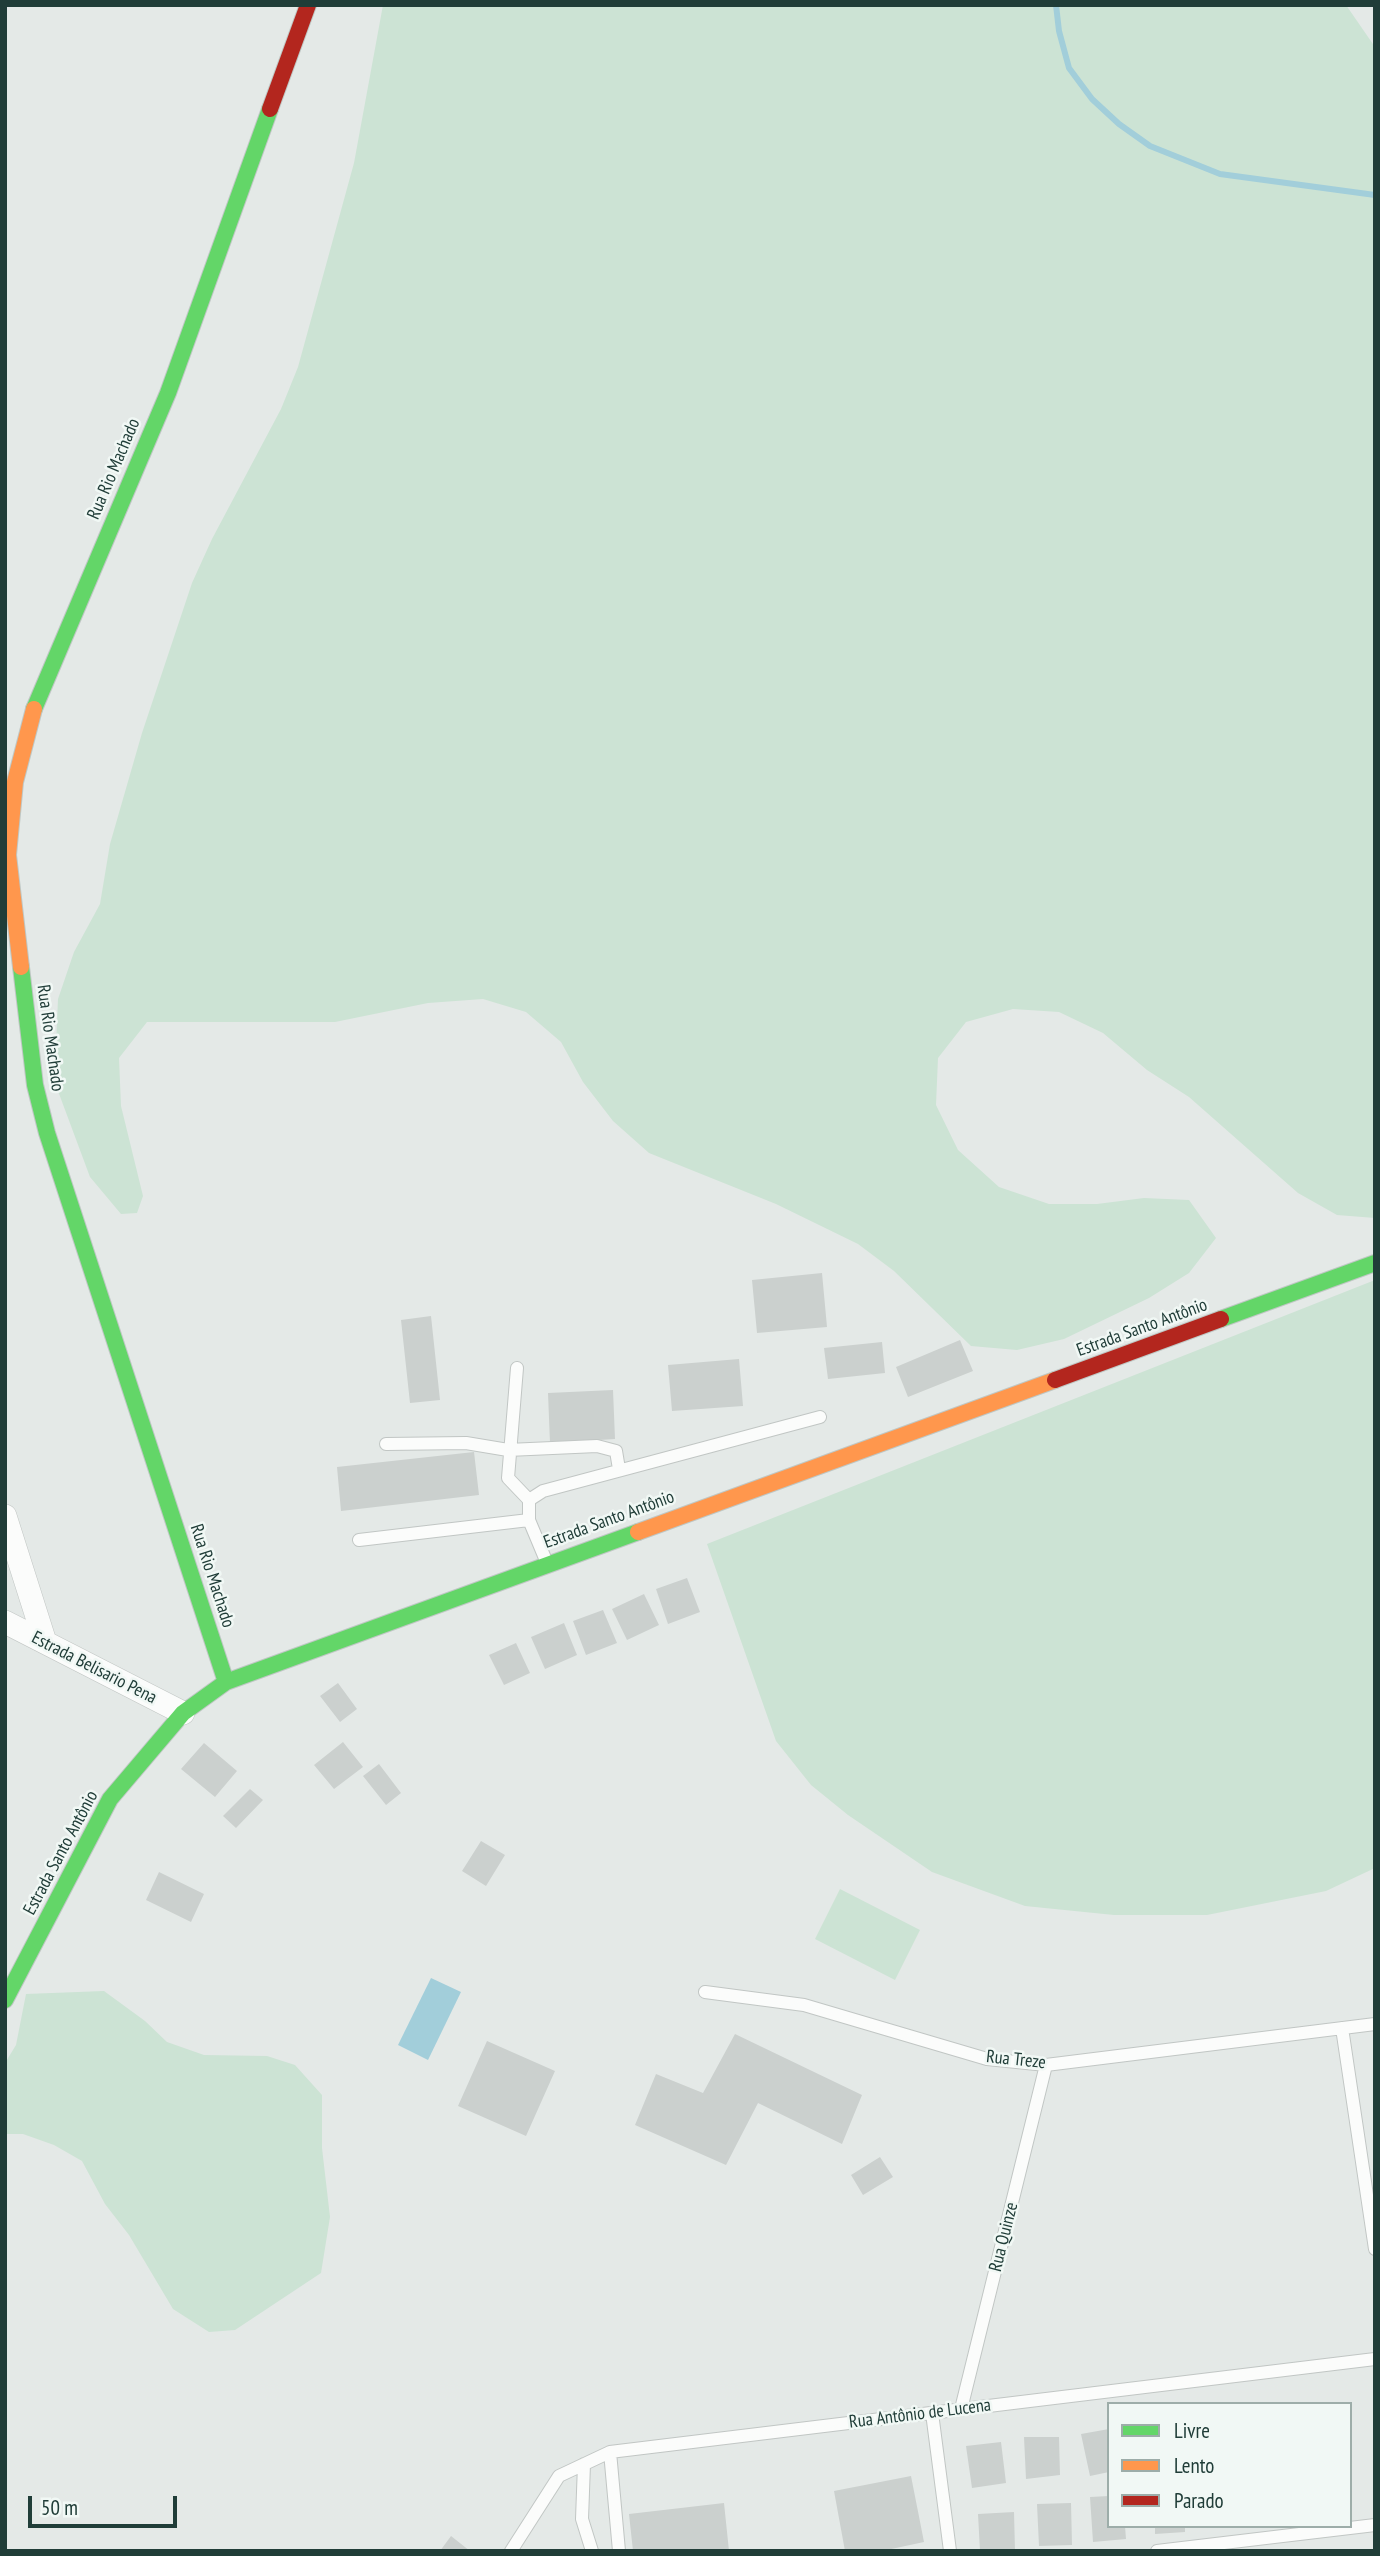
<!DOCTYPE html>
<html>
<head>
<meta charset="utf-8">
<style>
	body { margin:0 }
	#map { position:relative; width:1380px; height:2556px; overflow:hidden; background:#e4e9e7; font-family:"PT Sans Narrow",sans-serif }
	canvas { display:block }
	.frame { position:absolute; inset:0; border:7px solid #203d38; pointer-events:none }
	.legend { position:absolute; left:1107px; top:2402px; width:245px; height:126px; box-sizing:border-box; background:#f1f8f5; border:2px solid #9dada9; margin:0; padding:9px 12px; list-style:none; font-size:21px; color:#203d38 }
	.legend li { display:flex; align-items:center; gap:14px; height:35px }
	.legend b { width:35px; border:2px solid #9dada9 }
	.scale { position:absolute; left:28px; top:2496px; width:149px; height:32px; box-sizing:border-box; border:4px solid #203d38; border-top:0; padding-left:9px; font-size:21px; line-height:24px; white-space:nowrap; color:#203d38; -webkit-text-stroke:5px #f1f8f5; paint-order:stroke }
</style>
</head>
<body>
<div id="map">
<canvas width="1380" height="2556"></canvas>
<div class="frame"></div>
<ul class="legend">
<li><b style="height:9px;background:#63d668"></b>Livre</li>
<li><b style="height:9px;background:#ff974d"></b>Lento</li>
<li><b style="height:9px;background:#b3261e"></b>Parado</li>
</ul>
<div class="scale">50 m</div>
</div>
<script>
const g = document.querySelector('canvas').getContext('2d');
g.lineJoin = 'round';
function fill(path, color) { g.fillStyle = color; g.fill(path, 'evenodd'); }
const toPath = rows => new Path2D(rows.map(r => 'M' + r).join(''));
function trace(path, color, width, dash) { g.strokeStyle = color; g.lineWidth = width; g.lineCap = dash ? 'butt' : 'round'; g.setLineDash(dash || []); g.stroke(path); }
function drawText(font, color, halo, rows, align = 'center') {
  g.font = font + ' "PT Sans Narrow",sans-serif'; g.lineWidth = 5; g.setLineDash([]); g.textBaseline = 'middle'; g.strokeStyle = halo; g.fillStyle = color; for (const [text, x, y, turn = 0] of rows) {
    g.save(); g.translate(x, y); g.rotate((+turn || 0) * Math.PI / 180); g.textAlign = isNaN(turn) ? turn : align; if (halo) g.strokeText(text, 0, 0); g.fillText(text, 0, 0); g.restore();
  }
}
const green = toPath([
	[383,5,1346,5,1375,47,1375,1218,1337,1215,1298,1193,1189,1097,1147,1070,1103,1033,1059,1012,1013,1009,966,1022,938,1058,936,1105,958,1150,999,1187,1049,1204,1097,1204,1144,1198,1189,1200,1216,1238,1189,1273,1149,1298,1064,1339,1017,1350,971,1346,894,1271,858,1244,776,1204,649,1153,613,1121,583,1082,561,1042,526,1012,483,999,428,1003,335,1022,147,1022,119,1058,121,1106,143,1196,137,1213,121,1214,90,1177,58,1091,56,1046,58,999,74,952,100,904,110,844,142,733,192,583,212,539,281,409,298,367,354,163],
	[1375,1280,1375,1868,1326,1891,1207,1915,1114,1915,1025,1906,932,1872,848,1815,811,1785,776,1741,707,1544],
	[840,1889,920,1930,895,1980,815,1939],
	[104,1991,145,2021,167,2042,204,2055,267,2056,295,2065,322,2095,322,2148,330,2217,321,2273,235,2330,209,2332,173,2309,129,2235,105,2204,82,2161,54,2145,23,2134,5,2134,5,2063,16,2045,26,1994]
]);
const water = toPath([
	[431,1978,461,1992,428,2060,398,2045]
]);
const stream = toPath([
	[1056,5,1059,31,1069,68,1092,99,1119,124,1150,146,1220,174,1375,195]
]);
const building = toPath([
	[822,1273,827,1327,757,1333,752,1280],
	[431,1316,440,1400,410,1403,401,1320],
	[960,1340,973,1371,908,1397,896,1367],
	[882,1342,885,1373,828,1379,824,1348],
	[739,1359,743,1406,672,1411,668,1365],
	[613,1390,615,1439,550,1443,548,1393],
	[474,1452,479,1495,341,1511,337,1467],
	[687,1578,700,1612,668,1624,656,1589],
	[644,1594,659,1625,627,1640,612,1609],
	[603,1610,617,1643,586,1655,573,1621],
	[564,1623,577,1655,545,1669,531,1637],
	[516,1643,530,1673,504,1685,489,1655],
	[338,1683,357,1709,340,1722,320,1696],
	[343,1742,363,1767,334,1789,314,1765],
	[204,1743,237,1771,215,1797,181,1769],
	[379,1764,401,1793,386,1805,363,1776],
	[250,1789,263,1800,236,1828,223,1816],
	[481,1841,505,1855,486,1886,462,1871],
	[159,1872,204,1894,191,1922,146,1900],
	[735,2034,862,2095,842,2144,758,2103,726,2165,635,2125,656,2074,703,2093],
	[487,2041,555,2071,526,2136,458,2106],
	[880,2157,893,2177,863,2195,851,2175],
	[1109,2429,1109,2472,1090,2476,1081,2434],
	[1024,2437,1059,2437,1060,2475,1026,2479],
	[1001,2442,1006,2483,972,2488,966,2446],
	[911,2476,924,2542,882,2551,845,2551,834,2491],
	[1109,2496,1109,2526,1125,2526,1126,2539,1093,2542,1090,2497],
	[724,2503,729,2551,633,2551,629,2514],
	[1071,2503,1072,2545,1039,2546,1037,2504],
	[1014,2512,1015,2551,980,2551,978,2514],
	[1155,2526,1185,2526,1185,2532,1155,2534],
	[451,2536,470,2551,440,2551]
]);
const lane = toPath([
	[517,1368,508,1478,529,1500],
	[386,1444,466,1443,508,1450,597,1446,616,1451,619,1469],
	[359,1540,529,1520],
	[547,1563,529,1520,529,1500,543,1491,820,1417],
	[705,1992,804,2005,987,2059,1046,2065,1375,2024],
	[1342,2028,1375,2249],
	[961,2409,1046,2065],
	[932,2413,950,2551],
	[610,2452,619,2551],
	[584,2464,582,2519,592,2551],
	[511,2551,559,2476,610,2452,1375,2359],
	[1157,2551,1375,2525]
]);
const street = toPath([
	[5,1516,45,1642],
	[5,1622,183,1713]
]);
const fast = toPath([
	[34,709,168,393,270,109],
	[21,967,35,1085,47,1133,226,1682],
	[1221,1319,1375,1263],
	[5,2000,110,1799,183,1713,226,1682,638,1532]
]);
const slow = toPath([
	[21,967,8,855,15,782,34,709],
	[638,1532,1055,1380]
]);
const jam = toPath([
	[270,109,308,5],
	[1055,1380,1221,1319]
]);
const streetNames = [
	["Rua Rio Machado",114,469,-67],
	["Rua Rio Machado",50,1038,82],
	["Estrada Santo Antônio",1142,1328,-20],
	["Estrada Santo Antônio",609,1520,-20],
	["Rua Rio Machado",212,1576,72],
	["Estrada Belisario Pena",94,1668,27],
	["Estrada Santo Antônio",61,1853,-62],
	["Rua Treze",1016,2060,6],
	["Rua Quinze",1004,2237,-76],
	["Rua Antônio de Lucena",920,2414,-7]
];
fill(green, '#cce3d4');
fill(water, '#a2ceda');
trace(stream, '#a2ceda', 6);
fill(building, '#cbd0ce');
trace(lane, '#c1c6c4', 14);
trace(street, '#c1c6c4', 24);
trace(fast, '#bfc7c4', 18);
trace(slow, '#bfc7c4', 18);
trace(jam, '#bfc7c4', 18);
trace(lane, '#fbfcfb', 12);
trace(street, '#fbfcfb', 23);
trace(fast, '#63d668', 16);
trace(slow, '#ff974d', 16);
trace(jam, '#b3261e', 16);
drawText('18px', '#203d38', '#f1f8f5', streetNames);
</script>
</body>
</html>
